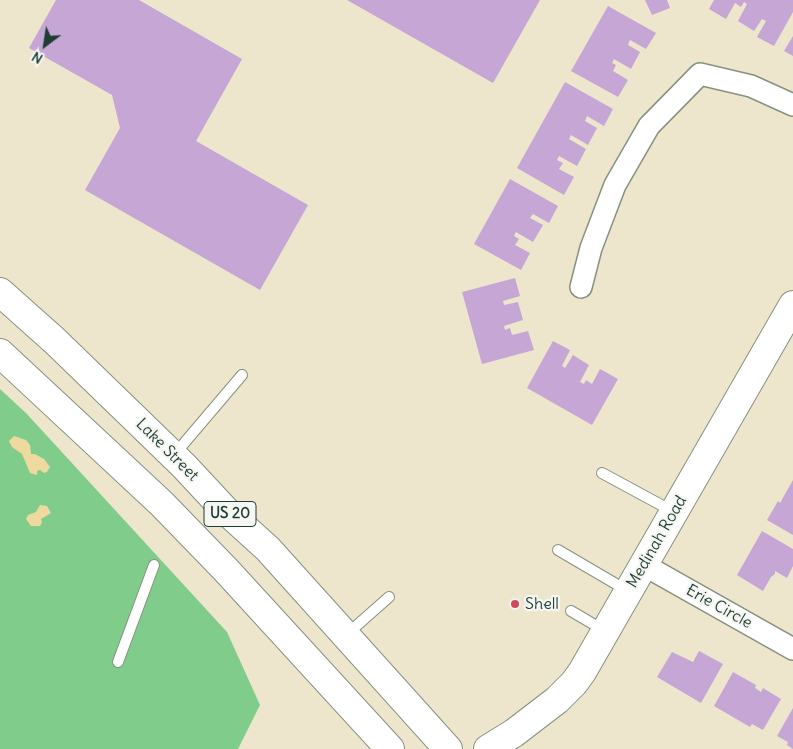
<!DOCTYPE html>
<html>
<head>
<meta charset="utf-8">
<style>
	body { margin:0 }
	#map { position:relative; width:793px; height:749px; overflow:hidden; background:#ede6cd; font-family:Delius,sans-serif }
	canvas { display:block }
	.north { position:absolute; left:20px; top:20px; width:50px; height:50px; -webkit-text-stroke:4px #f6f6f2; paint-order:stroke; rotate:211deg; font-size:14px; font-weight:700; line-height:20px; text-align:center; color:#1f3d34 }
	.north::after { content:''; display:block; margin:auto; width:18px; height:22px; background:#1f3d34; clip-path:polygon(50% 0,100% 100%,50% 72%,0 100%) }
</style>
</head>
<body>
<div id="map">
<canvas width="793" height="749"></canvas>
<div class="north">N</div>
</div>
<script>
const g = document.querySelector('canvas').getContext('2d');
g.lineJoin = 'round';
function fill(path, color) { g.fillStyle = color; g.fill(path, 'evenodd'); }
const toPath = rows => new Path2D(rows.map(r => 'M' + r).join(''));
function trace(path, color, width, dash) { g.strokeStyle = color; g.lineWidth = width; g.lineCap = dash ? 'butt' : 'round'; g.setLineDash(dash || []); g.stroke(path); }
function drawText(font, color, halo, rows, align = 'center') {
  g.font = font + ' Delius,sans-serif'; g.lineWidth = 4.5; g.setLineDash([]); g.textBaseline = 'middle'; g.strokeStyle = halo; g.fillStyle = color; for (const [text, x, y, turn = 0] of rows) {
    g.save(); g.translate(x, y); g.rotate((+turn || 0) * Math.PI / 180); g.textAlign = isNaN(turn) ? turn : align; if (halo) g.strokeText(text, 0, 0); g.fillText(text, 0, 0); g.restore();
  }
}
const green = toPath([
	[0,389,26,413,227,632,260,705,238,749,0,749]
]);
const sand = toPath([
	[14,436,26,440,30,445,31,454,35,454,44,459,50,467,47,472,44,473,40,470,37,471,37,475,30,473,22,454,12,447,9,441],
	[40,505,47,506,51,513,41,519,42,522,40,526,31,526,26,519,28,515,36,512]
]);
const building = toPath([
	[56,0,139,0,242,59,196,141,308,205,260,290,85,190,120,128,112,95,29,48],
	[347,0,540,0,493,83],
	[645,0,667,0,670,8,652,15],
	[714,0,793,0,793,12,774,46,757,37,766,21,762,19,754,31,738,21,747,4,744,2,741,7,735,3,726,19,709,9],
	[608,6,656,33,646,49,630,40,628,45,640,52,631,69,614,59,612,63,616,65,613,71,628,80,618,97,571,71],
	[793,36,793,56,784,51],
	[565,82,613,109,604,126,587,116,585,121,597,128,588,145,571,135,569,139,586,149,577,166,559,156,557,160,563,163,559,169,574,177,564,195,517,168],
	[510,179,558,206,549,223,533,214,530,218,543,225,533,242,516,232,514,236,519,239,515,245,530,253,521,270,474,244],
	[515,278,520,296,503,301,504,305,518,302,523,320,504,326,505,330,510,328,512,335,528,331,534,350,482,364,462,292],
	[553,341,570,350,562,366,565,368,573,355,589,365,580,382,584,384,586,380,592,384,600,369,618,379,592,425,527,388],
	[793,480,793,535,767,520,778,501,780,503],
	[762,531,793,549,793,566,787,578,775,571,775,574,771,577,763,591,737,575],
	[699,651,723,664,701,703,657,677,672,652,693,662],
	[733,672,756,685,755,688,761,692,763,688,781,699,763,730,752,724,750,727,714,706],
	[793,708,793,749,787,745,788,742,777,736]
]);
const lane = toPath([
	[174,455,242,375],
	[602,473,674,512],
	[558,550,628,591],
	[571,611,605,631],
	[346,635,389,597],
	[118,662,154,565]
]);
const street = toPath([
	[581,287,591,248,615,185,649,126,700,74,751,86,793,105],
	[644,565,793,649]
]);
const secondary = toPath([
	[488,749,514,733,557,700,574,683,582,672,793,305]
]);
const primary = toPath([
	[0,292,55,341,184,466,225,510,268,549,448,749],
	[0,353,162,504,226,570,390,749]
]);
const markers = [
	[515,604,5,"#d1495b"]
];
const shields = [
	[230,514,52]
];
const shieldNames = [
	["US 20",230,514]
];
const streetNames = [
	["Lake Street",167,450,45],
	["Medinah Road",657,542,-60],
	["Erie Circle",719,607,29]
];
const poiNames = [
	["Shell",525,604]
];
fill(green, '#80cd8b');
fill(sand, '#eeda9e');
fill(building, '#c5a6d4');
trace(lane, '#869280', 12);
trace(street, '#869280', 24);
trace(secondary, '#869280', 30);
trace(primary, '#869280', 30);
trace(lane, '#fff', 10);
trace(street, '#fff', 21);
trace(secondary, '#fff', 28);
trace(primary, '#fff', 28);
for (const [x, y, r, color] of markers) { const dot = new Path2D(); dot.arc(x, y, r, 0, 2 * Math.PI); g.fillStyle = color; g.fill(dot); trace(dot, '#f6f6f2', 2); }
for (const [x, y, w] of shields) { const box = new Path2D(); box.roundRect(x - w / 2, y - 12.5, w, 25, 4); g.fillStyle = '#f6f6f2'; g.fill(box); trace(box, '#1f3d34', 1); }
drawText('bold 15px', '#1f3d34', null, shieldNames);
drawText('16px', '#1f3d34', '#f6f6f2', streetNames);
drawText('16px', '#1f3d34', '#f6f6f2', poiNames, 'left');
</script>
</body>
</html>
